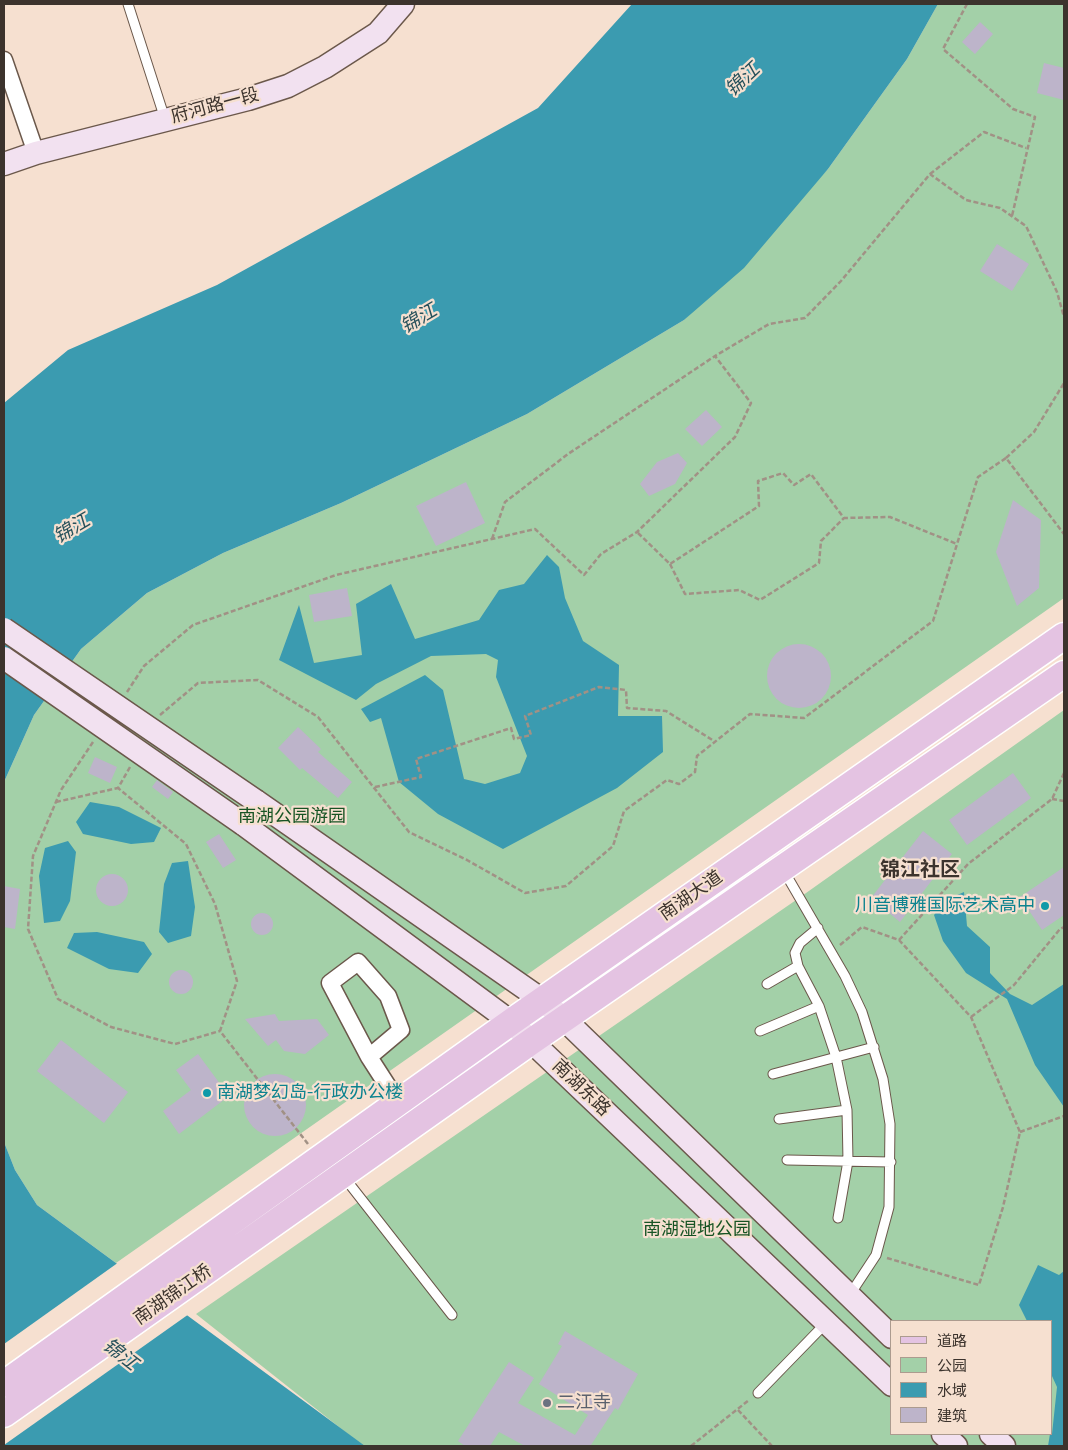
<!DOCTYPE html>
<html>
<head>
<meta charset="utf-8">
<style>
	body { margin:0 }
	#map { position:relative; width:1068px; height:1450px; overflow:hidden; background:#f6e0d0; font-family:Karla,"Noto Sans SC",sans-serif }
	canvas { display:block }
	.frame { position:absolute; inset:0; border:5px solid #3c332d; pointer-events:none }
	.legend { position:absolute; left:890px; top:1320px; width:162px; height:115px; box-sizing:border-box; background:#f6e0d0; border:1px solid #ac9b8f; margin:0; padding:6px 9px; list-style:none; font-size:15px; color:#3c332d }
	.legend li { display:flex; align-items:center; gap:10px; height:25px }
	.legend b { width:25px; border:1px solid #ac9b8f }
</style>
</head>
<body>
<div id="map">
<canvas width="1068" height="1450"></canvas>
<div class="frame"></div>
<ul class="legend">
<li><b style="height:6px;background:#e4c3e2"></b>道路</li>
<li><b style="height:14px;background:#a3d0a8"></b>公园</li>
<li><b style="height:14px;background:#3b9bb0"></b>水域</li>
<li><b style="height:14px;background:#bdb4ca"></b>建筑</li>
</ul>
</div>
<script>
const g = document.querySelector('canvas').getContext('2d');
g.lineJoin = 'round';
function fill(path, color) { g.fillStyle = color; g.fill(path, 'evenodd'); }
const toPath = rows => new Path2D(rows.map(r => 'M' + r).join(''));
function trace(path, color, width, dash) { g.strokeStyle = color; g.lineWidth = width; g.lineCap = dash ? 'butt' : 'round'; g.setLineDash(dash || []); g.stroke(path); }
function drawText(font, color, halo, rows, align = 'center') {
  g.font = font + ' Karla,"Noto Sans SC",sans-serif'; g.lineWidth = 4.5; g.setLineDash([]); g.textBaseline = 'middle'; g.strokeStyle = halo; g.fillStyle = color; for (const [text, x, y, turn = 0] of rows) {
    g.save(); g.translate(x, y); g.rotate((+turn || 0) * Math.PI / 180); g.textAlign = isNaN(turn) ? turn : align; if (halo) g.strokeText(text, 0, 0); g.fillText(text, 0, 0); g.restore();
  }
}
const green = toPath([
	[938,4,1064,4,1064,598,116,1263,37,1205,15,1170,4,1142,4,782,34,715,81,649,147,593,223,553,341,503,527,414,684,320,828,169,907,59],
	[1064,710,1064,1446,363,1446,196,1314,799,898],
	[892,1321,1052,1321,1052,1434,892,1434]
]);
const water = toPath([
	[632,4,938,4,907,59,828,169,744,268,684,320,527,414,341,503,223,553,147,593,81,649,34,715,4,782,4,403,68,350,217,285,538,108],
	[547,555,559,567,565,598,583,641,619,665,618,716,662,716,663,752,617,788,503,849,438,814,399,782,381,718,370,722,361,709,425,675,443,690,464,779,485,784,520,773,527,756,496,677,498,660,486,654,431,656,376,684,356,700,279,660,299,605,314,663,362,655,356,604,391,584,415,639,479,620,499,590,524,584],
	[90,802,119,807,161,828,154,842,131,844,83,834,76,822],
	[68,841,76,852,70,901,60,921,44,923,39,876,45,848],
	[188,861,195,907,191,936,168,943,159,932,164,884,172,863],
	[964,892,967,926,990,947,990,973,1010,994,1032,1005,1064,984,1064,1107,1035,1065,1007,999,966,973,943,941,934,915,946,900],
	[97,932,144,942,152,954,138,973,109,969,67,948,74,933],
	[4,1142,15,1170,37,1205,365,1446,4,1446],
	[1038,1265,1059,1275,1064,1271,1064,1446,1048,1446,1050,1434,1052,1434,1057,1387,1052,1376,1052,1321,1027,1321,1019,1305]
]);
const pier = toPath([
	[119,1262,189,1314,4,1445,4,1344]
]);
const building = toPath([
	[980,22,993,34,975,54,962,42],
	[1044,63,1064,68,1064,100,1037,93],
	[997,244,1029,264,1012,291,980,271],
	[706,410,722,427,702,446,685,429],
	[678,453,687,463,675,484,649,496,640,484,657,462],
	[466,482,485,523,436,546,416,506],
	[1013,500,1041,520,1039,588,1017,606,996,552],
	[347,588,352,616,314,622,309,595],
	'767 676a32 32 0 1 1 64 0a32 32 0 1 1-64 0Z',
	[298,727,321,749,318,752,352,782,338,798,302,768,300,770,278,748],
	[95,757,117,767,110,783,88,773],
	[1013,773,1031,798,967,845,949,820],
	[157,780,173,792,168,799,152,787],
	[923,831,952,854,900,922,871,898],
	[219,834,236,860,223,868,206,842],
	[1064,867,1064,915,1042,930,1020,897],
	'96 890a16 16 0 1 1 32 0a16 16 0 1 1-32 0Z',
	[4,886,20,889,15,929,4,927],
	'251 924a11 11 0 1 1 22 0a11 11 0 1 1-22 0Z',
	'169 982a12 12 0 1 1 24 0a12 12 0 1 1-24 0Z',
	[275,1014,279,1021,317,1019,329,1035,305,1054,284,1051,276,1040,268,1046,245,1019],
	[61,1040,128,1092,104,1123,37,1071],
	[198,1054,229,1096,179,1134,163,1111,191,1090,176,1070],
	'244 1105a31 31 0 1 1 62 0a31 31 0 1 1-62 0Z',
	[565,1331,638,1374,618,1410,615,1408,591,1445,594,1446,525,1446,499,1432,490,1446,465,1446,458,1441,509,1362,534,1378,518,1403,575,1435,588,1415,539,1384,562,1346,558,1344]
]);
const path = toPath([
	[967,4,943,49,1013,109,1035,117,1012,216],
	[930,174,984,132,1026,148],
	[1006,458,1034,432,1064,383],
	[638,533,670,564,759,506,758,481,783,473,794,485,811,474,844,518,890,517,957,544],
	[492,539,505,502,568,454,715,356],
	[670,564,685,594,739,590,760,600,819,563,821,541,844,518],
	[127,692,144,666,193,625,336,575,535,529,584,575,601,554,637,532,735,437,751,403,715,356,769,324,805,318,841,281,930,174,966,200,1000,208,1026,226,1057,292,1064,317],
	[160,715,198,683,258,680,318,717,409,832,467,860,525,893,566,886,613,846,624,811,667,780,679,784,695,772,697,756,750,714,804,718,933,621,978,477,1006,458,1064,534],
	[93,742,61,790,33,856,28,929,58,999,111,1027,175,1044,220,1031],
	[130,767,118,788,186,844,215,904,237,981,220,1031,308,1144],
	[375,787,421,777,416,759,511,728,514,739,531,735,525,716,599,687,626,690,627,708,666,711,714,741],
	[1052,799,1064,801],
	[56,802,118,788],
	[899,940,968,864,1052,799,1064,773],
	[840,945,862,927,899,940,971,1017,1020,1132,1003,1207,979,1285,887,1258],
	[971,1017,1014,985,1060,929,1064,927],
	[1020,1132,1064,1116],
	[738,1410,772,1446],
	[691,1446,749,1400]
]);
const service = toPath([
	[128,4,165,119],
	[784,871,845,976,862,1012,883,1079,890,1124,889,1207,876,1255,849,1296],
	[818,928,800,943,795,953,798,966,819,1006,836,1057,847,1110,848,1161,838,1218],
	[767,984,798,966],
	[760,1031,819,1006],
	[773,1074,874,1047],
	[779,1119,847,1110],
	[787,1160,891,1162],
	[344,1177,452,1315],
	[758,1393,826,1323]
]);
const minor = toPath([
	[4,60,36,153],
	[369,1057,401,1030,388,996,358,962,330,983,369,1057,398,1102]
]);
const secondary = toPath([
	[4,164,36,153,248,99,288,86,325,67,378,33,403,4],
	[256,801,542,1000,564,1019,892,1337],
	[243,824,511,1022,892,1385],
	[943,1434,956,1446],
	[991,1434,1004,1446]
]);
const primary = toPath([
	[4,1384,511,1022,1064,636],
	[4,1414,532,1041,1064,674]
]);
const secondaryBridge = toPath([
	[4,629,256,801],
	[4,658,243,824]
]);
const markers = [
	[1045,906,5,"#0f9aa8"],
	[207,1093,5,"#0f9aa8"],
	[547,1403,5,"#6b7280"]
];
const streetNames = [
	["府河路一段",215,106,-15],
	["南湖大道",691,896,-35],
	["南湖东路",581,1088,44],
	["南湖锦江桥",173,1295,-35]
];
const parkNames = [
	["南湖公园游园",292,817],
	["南湖湿地公园",697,1230]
];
const cultureNames = [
	["川音博雅国际艺术高中",1035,906],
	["南湖梦幻岛-行政办公楼",217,1093,"left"]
];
const worshipNames = [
	["二江寺",557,1403]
];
const waterNames = [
	["锦江",743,80,-43],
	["锦江",419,319,-31],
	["锦江",72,529,-31],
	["锦江",120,1355,38]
];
const quarterNames = [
	["锦江社区",920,870]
];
fill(green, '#a3d0a8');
fill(water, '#3b9bb0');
fill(pier, '#f6e0d0');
fill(building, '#bdb4ca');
trace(service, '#6b584b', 11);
trace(minor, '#6b584b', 19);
trace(secondary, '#6b584b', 25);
trace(primary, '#fff', 29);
trace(path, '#a19185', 2.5, [5, 2.5]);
trace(service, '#fff', 9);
trace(minor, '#fff', 16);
trace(secondary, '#f2e1f0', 22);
trace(primary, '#e4c3e2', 26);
trace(secondaryBridge, '#6b584b', 25, []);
trace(secondaryBridge, '#f2e1f0', 22);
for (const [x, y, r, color] of markers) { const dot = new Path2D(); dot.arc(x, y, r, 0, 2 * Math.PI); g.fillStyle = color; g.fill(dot); trace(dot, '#f6e0d0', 2); }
drawText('18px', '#3c332d', '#f6e0d0', streetNames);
drawText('18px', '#175424', '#f6e0d0', parkNames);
drawText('18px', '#0d838f', '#f6e0d0', cultureNames, 'right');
drawText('18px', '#5b616d', '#f6e0d0', worshipNames, 'left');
drawText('italic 19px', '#27515b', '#f6e0d0', waterNames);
drawText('bold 20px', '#3c332d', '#f6e0d0', quarterNames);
</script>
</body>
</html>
